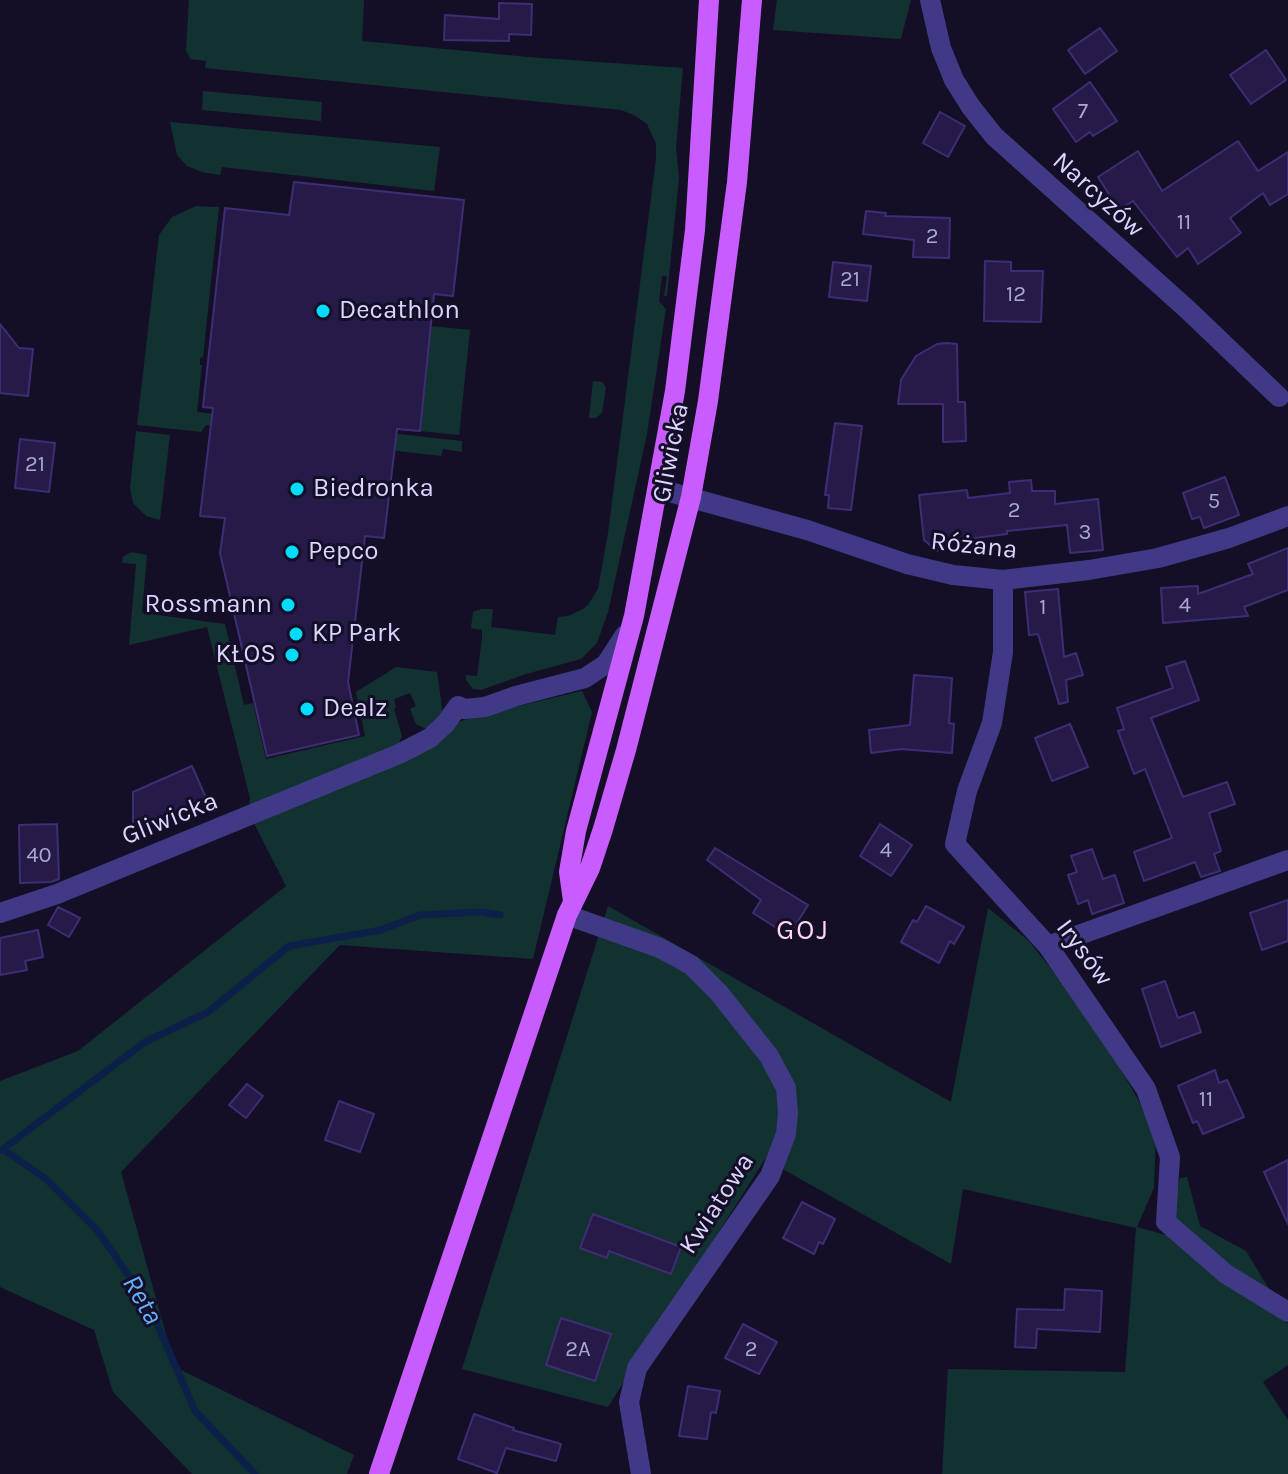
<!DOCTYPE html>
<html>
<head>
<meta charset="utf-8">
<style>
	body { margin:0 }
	canvas { display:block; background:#140f27 }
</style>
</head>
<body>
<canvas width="1288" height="1474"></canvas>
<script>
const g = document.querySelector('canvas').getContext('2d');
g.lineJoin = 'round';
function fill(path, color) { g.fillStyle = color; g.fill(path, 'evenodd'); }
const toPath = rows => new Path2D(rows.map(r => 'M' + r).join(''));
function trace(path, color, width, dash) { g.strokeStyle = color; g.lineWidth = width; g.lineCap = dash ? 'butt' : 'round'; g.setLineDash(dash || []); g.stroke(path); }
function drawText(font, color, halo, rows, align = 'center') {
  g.font = font + ' Karla,sans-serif'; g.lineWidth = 6; g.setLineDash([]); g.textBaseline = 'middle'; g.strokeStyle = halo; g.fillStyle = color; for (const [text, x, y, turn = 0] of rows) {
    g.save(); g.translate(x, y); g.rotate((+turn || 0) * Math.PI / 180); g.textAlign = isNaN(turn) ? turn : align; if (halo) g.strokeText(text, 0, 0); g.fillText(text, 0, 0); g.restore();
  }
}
const green = toPath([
	[189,0,364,0,362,41,528,57,683,68,676,147,679,178,667,296,664,296,667,276,662,276,659,301,666,309,647,434,608,612,597,643,581,659,526,674,481,690,473,689,466,680,466,675,477,676,482,639,482,630,471,628,473,612,481,609,493,609,491,627,555,635,558,617,568,616,583,609,588,605,598,589,608,533,656,159,656,144,647,124,634,115,621,110,205,68,206,61,190,59,186,50],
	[777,0,911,0,901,39,773,30],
	[203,91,322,102,321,121,202,110],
	[170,122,440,147,434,191,222,167,220,175,202,172,187,166,177,155],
	[196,206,219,207,203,357,200,358,200,365,202,365,197,412,462,441,462,452,443,449,441,456,237,432,234,428,206,425,201,432,137,425,159,235,172,217],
	[431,326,470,330,459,435,420,431],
	[593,381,602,382,606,387,602,413,596,418,589,418],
	[136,431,170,435,160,520,146,516,133,503,130,488],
	[131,552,147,555,142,613,225,624,244,705,253,703,266,759,365,736,356,692,396,667,437,672,443,715,428,729,424,728,416,724,410,709,416,706,410,693,394,699,396,707,394,709,402,736,398,745,249,809,250,798,207,627,129,645,136,564,122,563,123,557],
	[582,691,592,712,533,959,340,945,121,1172,175,1367,354,1455,347,1474,192,1474,113,1392,94,1330,0,1287,0,1081,78,1051,286,886,253,821,468,718],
	[608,906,951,1102,988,908,1029,941,1096,1026,1156,1131,1154,1188,1137,1227,1166,1235,1180,1178,1187,1177,1200,1226,1246,1251,1271,1292,1268,1309,1288,1324,1288,1365,1263,1382,1288,1420,1288,1474,942,1474,948,1369,1125,1372,1136,1228,963,1189,951,1264,765,1159,608,1407,462,1369]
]);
const stream = toPath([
	[3,1149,145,1042,208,1012,289,946,381,930,420,915,481,912,500,915],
	[0,1150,3,1149,46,1179,97,1230,149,1305,195,1411,255,1474]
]);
const building = toPath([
	[499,3,532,4,531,35,509,34,509,41,444,40,445,15,499,19,499,3],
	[1100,28,1117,51,1085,74,1068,50,1100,28],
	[1266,50,1286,80,1251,104,1230,75,1266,50],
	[1090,82,1117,121,1093,136,1090,132,1076,142,1053,109,1090,82],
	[940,112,965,126,948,157,923,143,940,112],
	[1238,141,1258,171,1288,152,1288,194,1270,205,1263,193,1230,218,1241,233,1198,264,1188,248,1177,257,1133,201,1119,210,1098,177,1138,151,1162,191,1238,141],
	[294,182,464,200,453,296,434,294,420,431,397,429,384,538,365,536,348,682,359,735,267,756,220,553,225,518,200,516,213,408,203,407,225,208,289,215,294,182],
	[866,211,886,213,885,216,950,218,949,258,913,257,914,240,863,234,866,211],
	[985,261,1011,262,1011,271,1043,271,1041,322,984,321,985,261],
	[833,262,871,266,867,301,829,297,833,262],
	[0,324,19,348,33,349,28,396,0,393,0,324],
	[947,343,957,344,958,402,965,402,966,441,943,442,943,404,898,404,901,380,916,356,937,344,947,343],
	[835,423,862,426,851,510,828,508,829,495,825,495,835,423],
	[20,439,55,443,49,492,15,488,20,439],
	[1225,477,1239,515,1204,528,1200,517,1192,519,1183,493,1225,477],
	[1031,480,1032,491,1055,491,1055,504,1098,499,1103,550,1070,553,1067,525,1007,531,1007,534,952,541,937,551,924,540,919,495,967,490,968,498,1010,493,1009,482,1031,480],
	[1288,548,1288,590,1244,607,1248,616,1163,623,1161,588,1198,586,1198,594,1253,574,1248,564,1288,548],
	[1058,589,1064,657,1076,653,1083,675,1066,680,1068,702,1059,704,1038,634,1029,635,1025,592,1058,589],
	[1185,661,1199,700,1151,718,1183,797,1227,782,1235,804,1209,813,1221,851,1214,854,1220,871,1201,877,1195,862,1144,881,1134,852,1172,838,1145,769,1134,774,1118,731,1124,729,1117,708,1173,688,1166,667,1185,661],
	[914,675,952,678,949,723,954,724,952,753,901,749,871,753,869,730,910,725,914,675],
	[1070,724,1088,767,1052,781,1035,738,1070,724],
	[192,766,207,800,133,833,133,792,192,766],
	[57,824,59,879,51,882,20,883,19,825,57,824],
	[880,824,912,845,891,876,860,856,880,824],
	[715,848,808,905,789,936,753,913,761,900,707,860,715,848],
	[1092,849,1103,879,1115,875,1124,903,1092,914,1088,900,1078,904,1068,875,1077,872,1071,856,1092,849],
	[1288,900,1288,941,1262,950,1250,913,1288,900],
	[926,906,964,927,954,944,950,941,939,963,901,942,913,920,917,922,926,906],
	[58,907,80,918,69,937,48,925,58,907],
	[38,930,43,957,25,961,27,970,0,975,0,938,38,930],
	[1165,981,1178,1018,1194,1012,1201,1032,1161,1047,1142,989,1165,981],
	[1215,1070,1219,1083,1227,1080,1244,1117,1203,1134,1197,1121,1193,1123,1178,1086,1215,1070],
	[247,1084,263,1096,246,1118,229,1105,247,1084],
	[339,1101,374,1114,360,1152,325,1140,339,1101],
	[1288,1160,1288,1224,1264,1172,1288,1160],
	[802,1202,835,1219,823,1244,819,1242,814,1254,783,1238,802,1202],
	[593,1214,681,1247,671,1274,609,1251,607,1258,580,1248,593,1214],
	[1065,1289,1102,1291,1100,1332,1037,1329,1036,1348,1015,1347,1017,1309,1064,1310,1065,1289],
	[561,1318,611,1334,595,1381,546,1365,561,1318],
	[743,1324,777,1342,759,1374,725,1358,743,1324],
	[688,1386,720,1391,716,1413,711,1412,707,1439,679,1436,688,1386],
	[474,1414,514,1428,513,1430,561,1444,556,1461,506,1448,497,1473,458,1459,474,1414]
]);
const street = toPath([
	[930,0,941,48,954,80,971,107,994,136,1188,310,1279,397],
	[659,489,807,530,907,564,953,575,1003,580,1089,570,1158,558,1229,538,1288,516],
	[1003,580,1003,652,992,723,967,791,955,844,1048,946,1146,1089,1170,1157,1166,1222,1226,1274,1288,1312],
	[0,913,57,894,399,754,430,738,446,723,458,706,464,709,485,707,516,696,585,678,606,664,625,635],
	[567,915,660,948,691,965,719,993,769,1056,786,1088,788,1113,786,1134,770,1176,637,1368,629,1402,641,1474],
	[1048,946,1288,860]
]);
const primary = toPath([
	[573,901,569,872,576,831,634,616,675,391,695,230,709,0],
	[379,1474,567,915,590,868,603,829,626,750,691,497,708,401,737,182,752,0]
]);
const markers = [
	[323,311,8,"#01dbff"],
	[297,489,8,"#01dbff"],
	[292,552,8,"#01dbff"],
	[288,605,8,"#01dbff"],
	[296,634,8,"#01dbff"],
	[292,655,8,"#01dbff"],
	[307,709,8,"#01dbff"]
];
const numberNames = [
	["7",1083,112],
	["11",1184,223],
	["2",932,237],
	["21",850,280],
	["12",1016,295],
	["21",35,465],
	["5",1214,502],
	["2",1014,511],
	["3",1085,533],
	["4",1185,606],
	["1",1043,608],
	["4",886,851],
	["40",39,856],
	["11",1206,1100],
	["2A",578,1350],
	["2",751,1350]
];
const streetNames = [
	["Narcyzów",1098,195,42],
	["Gliwicka",671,453,-79],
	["Różana",974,546,6],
	["Gliwicka",170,819,-22],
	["Irysów",1084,953,53],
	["Kwiatowa",717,1204,-57]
];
const poiNames = [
	["Decathlon",339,311],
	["Biedronka",313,489],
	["Pepco",308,552],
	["Rossmann",272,605,"right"],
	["KP Park",312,634],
	["KŁOS",276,655,"right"],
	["Dealz",323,709]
];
const neighbourhoodNames = [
	["GOJ",803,931]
];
const waterNames = [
	["Reta",142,1300,60]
];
fill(green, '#123131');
trace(stream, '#0c2049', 7);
fill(building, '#261b48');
trace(building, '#3e2d74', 2);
trace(street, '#403a86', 20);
trace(primary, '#c95cff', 20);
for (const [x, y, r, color] of markers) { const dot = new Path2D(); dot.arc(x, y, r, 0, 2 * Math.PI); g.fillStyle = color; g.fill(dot); trace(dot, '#140f27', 3); }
drawText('22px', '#aea6d1', null, numberNames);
drawText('26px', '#dcd5ff', '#140f27', streetNames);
drawText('26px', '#dcd5ff', '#140f27', poiNames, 'left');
g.letterSpacing = '2px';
drawText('28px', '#ffd7ef', '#140f27', neighbourhoodNames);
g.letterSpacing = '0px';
drawText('italic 28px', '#63b0ff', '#140f27', waterNames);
</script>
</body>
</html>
